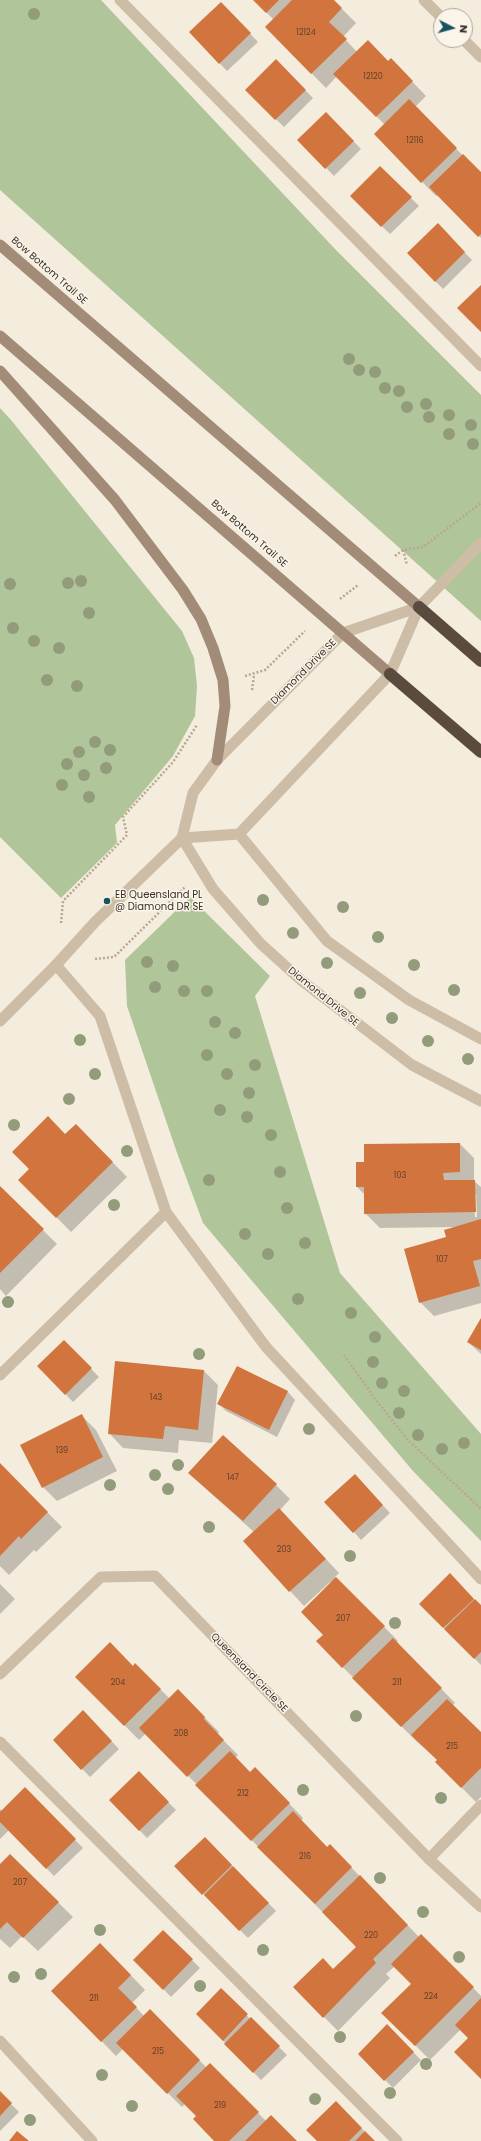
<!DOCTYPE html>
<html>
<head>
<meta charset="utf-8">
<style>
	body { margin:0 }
	#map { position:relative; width:481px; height:2141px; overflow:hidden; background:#f4ecdc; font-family:Poppins,sans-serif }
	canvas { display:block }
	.north { position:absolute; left:433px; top:8px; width:40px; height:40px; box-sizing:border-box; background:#fbf5e9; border:1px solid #ada69c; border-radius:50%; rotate:96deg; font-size:11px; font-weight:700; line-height:16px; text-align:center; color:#392f28 }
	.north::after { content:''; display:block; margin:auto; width:14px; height:18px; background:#19525f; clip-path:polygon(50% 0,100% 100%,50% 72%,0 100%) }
</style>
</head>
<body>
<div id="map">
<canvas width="481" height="2141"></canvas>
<div class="north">N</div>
</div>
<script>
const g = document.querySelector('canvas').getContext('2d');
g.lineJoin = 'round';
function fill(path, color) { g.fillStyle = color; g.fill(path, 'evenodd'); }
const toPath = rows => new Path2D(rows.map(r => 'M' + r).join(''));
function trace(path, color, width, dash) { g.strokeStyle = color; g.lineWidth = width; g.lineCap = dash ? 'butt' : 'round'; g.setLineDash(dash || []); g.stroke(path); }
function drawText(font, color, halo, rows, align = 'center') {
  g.font = font + ' Poppins,sans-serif'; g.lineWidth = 3; g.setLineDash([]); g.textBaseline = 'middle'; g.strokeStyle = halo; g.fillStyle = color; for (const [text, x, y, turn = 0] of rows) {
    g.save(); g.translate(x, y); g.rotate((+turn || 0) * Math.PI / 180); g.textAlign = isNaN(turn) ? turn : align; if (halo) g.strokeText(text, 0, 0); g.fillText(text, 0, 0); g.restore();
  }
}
const green = toPath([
	[0,0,101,0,335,249,481,395,481,621,0,190],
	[0,408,11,420,182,631,194,658,197,686,195,716,173,756,115,825,117,843,61,898,0,837],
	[190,897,270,976,255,996,340,1273,481,1434,481,1541,413,1471,203,1223,176,1150,127,1006,125,960]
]);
const shadow = toPath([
	[254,0,333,0,356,23,343,37,357,52,388,62,405,74,426,96,415,107,481,174,481,238,438,195,436,196,375,134,385,125,337,76,326,88,266,27,274,20],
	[221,3,258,42,227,71,190,32],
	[276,61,313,98,284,127,246,90],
	[326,113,361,149,334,176,299,140],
	[380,167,419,206,390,234,351,196],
	[438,225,472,260,443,289,408,253],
	[76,1125,127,1177,71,1232,20,1180],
	[460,1144,474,1158,474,1181,481,1187,481,1303,434,1316,420,1302,447,1238,455,1227,380,1228,365,1213,365,1195,357,1187,365,1163],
	[474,1194,476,1194,477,1217,475,1217],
	[0,1188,57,1244,6,1296,0,1289],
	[481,1320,481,1354,468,1342],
	[64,1341,99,1377,73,1402,39,1366],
	[116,1362,204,1371,218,1385,212,1443,179,1440,178,1453,123,1448,109,1433],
	[237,1367,288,1392,295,1400,277,1437,226,1411,219,1404],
	[82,1416,96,1430,117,1471,57,1501,43,1487],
	[0,1465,62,1527,36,1552,34,1550,9,1575,0,1566],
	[362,1483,390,1513,361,1540,354,1532],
	[276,1485,290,1499,280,1510,339,1573,335,1577,398,1641,397,1643,455,1703,452,1706,481,1734,481,1797,476,1802,436,1762,438,1760,416,1741,317,1641,324,1635,332,1583,330,1582,304,1606,244,1541,254,1532,204,1487],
	[450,1575,481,1607,481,1665,420,1604],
	[0,1584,15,1599,0,1614],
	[136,1665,170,1699,178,1691,219,1732,217,1734,238,1755,235,1758,250,1773,269,1783,303,1818,301,1821,328,1848,344,1860,419,1937,421,1935,481,1996,481,2078,469,2038,460,2030,430,2060,383,2013,412,1984,395,1966,386,1974,390,1978,338,2031,294,1987,334,1970,357,1947,146,1733,139,1740,77,1677,134,1667],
	[83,1712,119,1749,90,1777,54,1740],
	[139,1773,176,1810,147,1838,110,1800],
	[25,1789,83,1848,54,1876,9,1830,0,1839,0,1809,2,1811],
	[205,1838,276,1911,248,1938,175,1866],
	[10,1855,73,1917,38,1951,22,1936,10,1948,0,1939,0,1865],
	[163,1931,200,1968,171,1997,135,1960],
	[115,1959,145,1990,132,2003,144,2016,150,2011,207,2068,210,2064,266,2121,295,2141,215,2141,197,2116,185,2104,182,2107,123,2049,116,2056,53,1991],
	[221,1990,287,2055,261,2080,197,2014],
	[387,2026,421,2060,393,2088,359,2054],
	[0,2093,19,2112,0,2131],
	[336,2102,369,2136,373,2141,318,2141]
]);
const building = toPath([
	[253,0,279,0,266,13],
	[292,0,334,0,342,8,329,22,347,39,311,74,265,27],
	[221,2,251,33,219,64,189,32],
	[368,40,388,61,391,58,413,81,376,117,333,74],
	[276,59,306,90,275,120,245,90],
	[409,99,457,148,421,183,374,134],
	[326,112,354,141,325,169,297,140],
	[463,154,481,172,481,234,478,237,429,187],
	[380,166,412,197,381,227,350,196],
	[438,223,465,252,435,282,407,253],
	[481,285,481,332,457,308],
	[48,1116,65,1134,76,1124,113,1162,56,1218,18,1180,29,1169,12,1152],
	[460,1143,460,1172,443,1173,444,1180,475,1180,476,1212,364,1214,364,1187,356,1187,356,1162,364,1162,364,1144],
	[0,1186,44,1229,0,1273],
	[481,1219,481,1259,473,1261,480,1286,419,1303,404,1249,446,1237,444,1230],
	[481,1318,481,1350,467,1342],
	[64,1340,92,1368,65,1395,37,1366],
	[115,1361,204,1370,198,1430,165,1426,163,1439,108,1434],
	[237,1366,288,1391,269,1430,217,1404],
	[82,1414,103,1457,42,1488,20,1445],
	[223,1435,277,1484,243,1521,188,1473],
	[0,1463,48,1512,21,1539,19,1536,0,1556],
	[355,1474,383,1505,353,1533,324,1502],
	[279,1508,326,1559,289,1592,243,1541],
	[450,1573,474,1599,443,1628,419,1604],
	[336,1577,385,1626,342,1668,316,1641,323,1635,301,1612],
	[475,1599,481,1605,481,1652,474,1659,444,1629],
	[393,1638,442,1688,401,1727,352,1678],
	[110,1642,133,1666,135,1663,161,1689,124,1726,75,1677],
	[178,1689,205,1717,204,1719,224,1740,187,1777,139,1728],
	[447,1699,481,1732,481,1768,461,1788,435,1762,437,1760,411,1735],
	[83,1710,112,1741,81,1770,53,1740],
	[230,1751,250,1772,255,1767,290,1803,251,1841,195,1785],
	[139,1771,169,1802,139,1831,109,1800],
	[25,1787,76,1839,46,1869,0,1822,0,1812],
	[293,1811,327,1847,330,1844,352,1867,315,1904,257,1847],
	[205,1837,232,1865,202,1895,174,1866],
	[10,1854,59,1902,23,1938,7,1922,0,1929,0,1864],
	[233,1866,269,1903,239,1931,204,1895],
	[360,1875,408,1925,373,1959,376,1963,323,2018,293,1987,323,1958,333,1969,356,1947,322,1912],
	[163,1930,193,1959,163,1990,133,1960],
	[421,1934,474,1987,415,2046,381,2013,411,1984,391,1964],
	[100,1943,131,1975,118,1988,137,2007,101,2042,51,1991],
	[221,1988,248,2014,223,2041,196,2014],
	[481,1998,481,2079,454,2052,468,2038,455,2025],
	[150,2009,200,2060,167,2094,116,2043],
	[251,2017,280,2046,253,2073,224,2044],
	[387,2024,414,2052,384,2081,358,2054],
	[210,2063,259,2112,229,2141,214,2141,193,2119,196,2116,176,2096],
	[0,2091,12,2103,0,2116],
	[336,2101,362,2128,349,2141,317,2141,306,2130],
	[271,2115,297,2141,245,2141],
	[17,2131,29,2141,9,2141],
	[365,2131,375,2141,355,2141]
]);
const path = toPath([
	[403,550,407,565],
	[395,556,403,550,423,547,481,503],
	[340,599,358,585],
	[245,676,265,670,305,631],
	[252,690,254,675],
	[61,923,63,901,127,835,123,817,173,762,197,725],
	[95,959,114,957,185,887],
	[344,1355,376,1400,408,1440,481,1509]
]);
const service = toPath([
	[120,0,481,366],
	[419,607,481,543],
	[182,838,95,922,56,965,100,1016,166,1212,266,1347,481,1579],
	[0,1375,166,1212],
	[0,1742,397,2141],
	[429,1859,481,1805]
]);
const minor = toPath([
	[424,0,441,17],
	[464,40,481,57],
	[419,607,343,633,217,760,193,793,182,838,213,889,261,944,302,981,412,1065,481,1101],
	[239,834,327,941,409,1000,481,1039],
	[182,838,239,834,390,674,419,607],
	[0,1021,56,965],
	[0,1674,101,1577,155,1576,429,1859,481,1907],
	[0,2041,92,2141]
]);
const secondary = toPath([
	[0,245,419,607],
	[0,336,390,674],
	[0,371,115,500,183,590,201,619,213,648,223,680,225,706,217,760]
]);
const motorway = toPath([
	[419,607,481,661],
	[390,674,481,752]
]);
const trees = [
	[34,14],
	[349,359],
	[359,370],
	[375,372],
	[385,388],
	[399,391],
	[426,404],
	[407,407],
	[449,415],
	[429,417],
	[471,425],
	[449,434],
	[473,444],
	[81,581],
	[68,583],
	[10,584],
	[89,613],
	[13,628],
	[34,641],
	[59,648],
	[47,680],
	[77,686],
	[95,742],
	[110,750],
	[79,752],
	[67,764],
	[106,768],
	[84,775],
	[62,785],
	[89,797],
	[263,900],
	[343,907],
	[293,933],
	[378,937],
	[147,962],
	[327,963],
	[414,965],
	[173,966],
	[155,987],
	[454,990],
	[184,991],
	[207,991],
	[360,993],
	[392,1018],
	[215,1022],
	[235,1033],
	[80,1040],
	[428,1041],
	[207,1055],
	[468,1059],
	[255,1065],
	[95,1074],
	[227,1074],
	[249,1093],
	[69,1099],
	[220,1110],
	[247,1117],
	[14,1125],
	[271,1135],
	[127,1151],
	[280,1172],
	[209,1180],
	[114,1205],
	[287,1208],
	[245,1234],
	[305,1243],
	[268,1254],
	[298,1299],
	[8,1302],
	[351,1313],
	[375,1337],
	[199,1354],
	[373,1362],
	[382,1383],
	[404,1391],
	[399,1413],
	[309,1429],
	[418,1435],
	[464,1443],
	[442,1449],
	[178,1465],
	[155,1475],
	[110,1485],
	[168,1489],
	[209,1527],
	[350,1556],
	[395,1623],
	[356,1716],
	[303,1790],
	[441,1798],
	[380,1878],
	[423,1912],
	[100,1930],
	[263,1950],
	[459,1957],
	[41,1974],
	[14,1977],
	[200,1986],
	[340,2037],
	[426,2064],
	[102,2075],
	[390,2093],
	[315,2099],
	[132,2106],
	[30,2120]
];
const markers = [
	[107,901,4,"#19525f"]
];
const numberNames = [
	["12124",306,33],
	["12120",373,77],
	["12116",415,141],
	["103",400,1176],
	["107",442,1260],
	["143",156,1398],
	["139",62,1451],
	["147",233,1478],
	["203",284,1550],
	["207",343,1619],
	["204",118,1683],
	["211",397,1683],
	["208",181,1734],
	["215",452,1747],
	["212",243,1794],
	["216",305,1857],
	["207",20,1883],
	["220",371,1936],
	["224",431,1997],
	["211",94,1999],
	["215",158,2052],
	["219",220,2106]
];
const streetNames = [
	["Bow Bottom Trail SE",49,271,41],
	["Bow Bottom Trail SE",249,534,41],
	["Diamond Drive SE",304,672,-45],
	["Diamond Drive SE",323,997,39],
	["Queensland Circle SE",249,1673,46]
];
const poiNames = [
	["EB Queensland PL",115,895],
	["@ Diamond DR SE",115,907]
];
fill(green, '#b1c59a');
fill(shadow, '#0003');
fill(building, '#d1743d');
trace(path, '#baa790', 2.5, [2, 2]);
trace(service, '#cebda6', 11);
trace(minor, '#cebda6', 11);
trace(secondary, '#a28c77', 11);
trace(motorway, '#5b4b3e', 12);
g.fillStyle = '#929c7a';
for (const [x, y] of trees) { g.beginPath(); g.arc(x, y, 6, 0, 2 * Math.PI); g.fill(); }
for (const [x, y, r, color] of markers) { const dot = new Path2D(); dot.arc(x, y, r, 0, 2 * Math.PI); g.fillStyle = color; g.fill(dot); trace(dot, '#fbf5e9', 1.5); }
drawText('8px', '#5f402d', null, numberNames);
drawText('10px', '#392f28', '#fbf5e9', streetNames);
drawText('10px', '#392f28', '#fbf5e9', poiNames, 'left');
</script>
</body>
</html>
